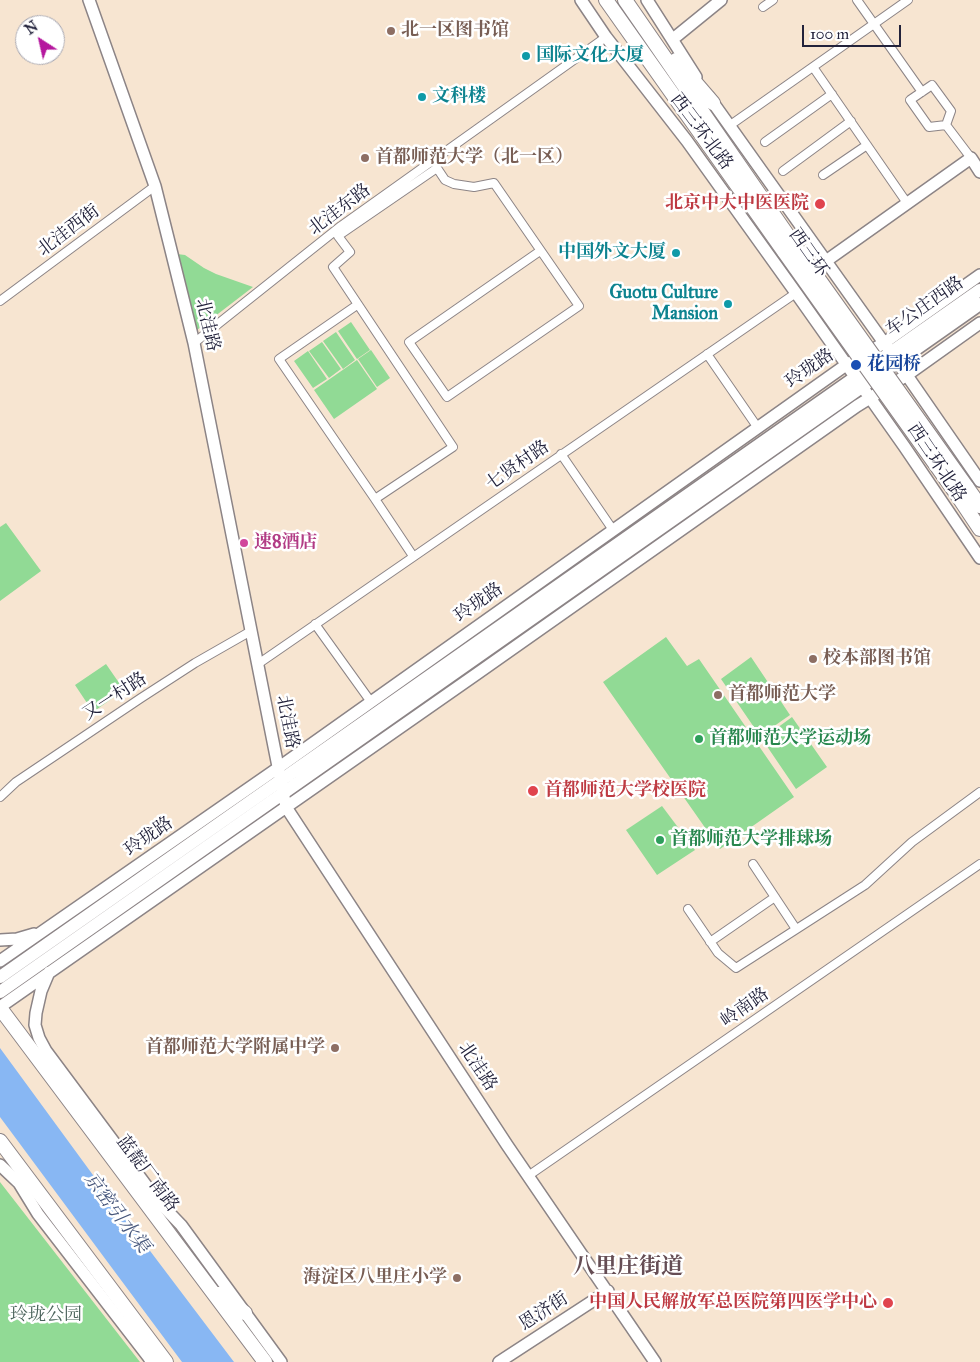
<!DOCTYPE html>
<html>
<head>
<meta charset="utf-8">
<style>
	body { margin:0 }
	#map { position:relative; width:980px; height:1362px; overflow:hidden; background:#f7e5d1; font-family:"IM FELL Great Primer",serif }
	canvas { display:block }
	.north { position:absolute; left:15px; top:15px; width:50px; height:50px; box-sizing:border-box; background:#fff; border:1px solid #a7a7b1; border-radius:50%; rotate:325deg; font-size:14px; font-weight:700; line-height:20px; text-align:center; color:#22223b }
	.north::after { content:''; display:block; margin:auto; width:18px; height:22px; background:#b5179e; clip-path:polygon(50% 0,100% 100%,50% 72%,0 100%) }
	.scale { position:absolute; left:802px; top:25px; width:99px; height:22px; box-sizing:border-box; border:2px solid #22223b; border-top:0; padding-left:6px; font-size:15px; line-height:18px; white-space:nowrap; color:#22223b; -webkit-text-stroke:4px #fff; paint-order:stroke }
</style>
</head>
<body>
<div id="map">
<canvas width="980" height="1362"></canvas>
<div class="north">N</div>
<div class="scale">100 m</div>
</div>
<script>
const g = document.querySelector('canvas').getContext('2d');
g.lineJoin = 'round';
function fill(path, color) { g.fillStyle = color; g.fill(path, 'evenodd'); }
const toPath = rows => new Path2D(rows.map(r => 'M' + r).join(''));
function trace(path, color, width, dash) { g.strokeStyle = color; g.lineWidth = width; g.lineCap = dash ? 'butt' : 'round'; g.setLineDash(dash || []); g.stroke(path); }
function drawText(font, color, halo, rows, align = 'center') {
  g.font = font + ' "IM FELL Great Primer","Noto Serif SC",serif'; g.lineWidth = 5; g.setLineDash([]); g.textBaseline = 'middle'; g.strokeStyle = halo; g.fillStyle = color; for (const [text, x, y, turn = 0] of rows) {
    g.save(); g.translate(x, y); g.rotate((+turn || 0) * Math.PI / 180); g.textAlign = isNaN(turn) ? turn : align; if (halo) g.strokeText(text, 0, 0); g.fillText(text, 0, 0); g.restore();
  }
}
const green = toPath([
	[177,254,185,255,204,268,216,274,253,287,197,330],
	[351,322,370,350,357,359,338,331],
	[336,332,355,360,343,369,323,341],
	[322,342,341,369,329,378,309,351],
	[371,350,390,378,377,387,358,359],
	[308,351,327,379,313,388,294,361],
	[357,360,377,389,334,419,314,390],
	[6,523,41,571,0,601,0,527],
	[666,637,687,666,699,659,794,797,720,849,603,682],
	[751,657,790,715,760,736,721,679],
	[106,664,124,690,93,712,75,685],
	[792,717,827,767,796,789,762,739],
	[662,806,695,850,657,875,626,830],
	[0,1182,140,1362,0,1362]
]);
const water = toPath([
	[0,1048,101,1186,234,1362,182,1362,112,1268,0,1117]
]);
const street = toPath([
	[857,0,922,92],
	[763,7,773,0],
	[813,67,907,203],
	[932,85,951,111,946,125,929,127,910,100,932,85],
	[946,125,971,158],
	[729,126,908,0],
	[765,142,832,94],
	[783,171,851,121],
	[823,175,867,145],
	[0,301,155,186],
	[357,305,279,359,375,499,453,447,333,267,350,252,338,236,437,168,445,180,454,184,474,187,494,183,579,306,447,397,409,342,540,251],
	[194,343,341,226,606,37],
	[707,354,758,428],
	[561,454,613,530],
	[375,499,413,556],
	[315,624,371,702],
	[258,664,796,293],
	[0,797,16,782,141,698,195,663,251,631],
	[753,864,796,929],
	[688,909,718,953,736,968,865,885,912,842,980,792],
	[710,942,775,897],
	[528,1176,980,864]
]);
const secondary = toPath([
	[89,0,155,186,170,246,194,343,286,807,507,1145,655,1362],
	[581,0,606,37,687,141,796,293,904,446,980,558],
	[647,0,696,77],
	[673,39,721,0],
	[709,97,897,361,980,481],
	[826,261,971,158,980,172],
	[0,940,17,939,34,934],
	[0,961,278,768,846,365,884,343,980,275],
	[49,972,41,991,36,1013,35,1025,39,1038,46,1051,157,1200,181,1225,281,1362],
	[0,1007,478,673,857,406,907,375,980,323],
	[0,1165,19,1183,38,1214,150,1359],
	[499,1362,608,1291]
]);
const primary = toPath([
	[0,977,980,290],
	[0,992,980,304]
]);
const highway = toPath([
	[606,0,785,253],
	[625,0,795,246],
	[676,60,713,103],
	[966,486,980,506],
	[956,493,980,529],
	[0,1008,265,1362],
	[0,1141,166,1362],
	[219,1294,245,1313],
	[146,1339,152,1361]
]);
const highwayBridge = toPath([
	[795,246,966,486],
	[785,253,956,493]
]);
const markers = [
	[391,31,5,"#8d6e63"],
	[526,56,5,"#0f9aa8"],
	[422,97,5,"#0f9aa8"],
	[365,158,5,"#8d6e63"],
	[820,204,6,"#e0444e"],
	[676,253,5,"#0f9aa8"],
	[728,304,5,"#0f9aa8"],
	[856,365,6,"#1a4fb4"],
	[244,543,5,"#d1479c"],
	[813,659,5,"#8d6e63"],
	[718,695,5,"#8d6e63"],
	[699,739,5,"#2e9e5b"],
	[533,791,6,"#e0444e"],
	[660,840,5,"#2e9e5b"],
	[335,1048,5,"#8d6e63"],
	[457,1278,5,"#8d6e63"],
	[888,1303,6,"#e0444e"]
];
const educationNames = [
	["北一区图书馆",401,31],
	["首都师范大学（北一区）",375,158],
	["校本部图书馆",823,659],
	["首都师范大学",728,695],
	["首都师范大学附属中学",325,1048,"right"],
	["海淀区八里庄小学",447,1278,"right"]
];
const cultureNames = [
	["国际文化大厦",536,56],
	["文科楼",432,97],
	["中国外文大厦",666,253,"right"],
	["Guotu Culture",718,294,"right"],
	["Mansion",718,315,"right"]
];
const streetNames = [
	["西三环北路",701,132,53],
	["北洼东路",340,210,-37],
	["北洼西街",69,231,-37],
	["西三环",808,253,55],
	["车公庄西路",925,307,-35],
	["北洼路",207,325,77],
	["玲珑路",810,369,-35],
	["西三环北路",936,463,56],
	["七贤村路",518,466,-35],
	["玲珑路",479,603,-35],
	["又一村路",115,697,-33],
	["北洼路",287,722,79],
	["玲珑路",149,837,-35],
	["岭南路",745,1008,-35],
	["北洼路",477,1067,56],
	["蓝靛厂南路",147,1174,53],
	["恩济街",544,1312,-33]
];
const healthNames = [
	["北京中大中医医院",809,204],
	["首都师范大学校医院",544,791,"left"],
	["中国人民解放军总医院第四医学中心",877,1303]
];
const transitNames = [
	["花园桥",867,365]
];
const hotelNames = [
	["速8酒店",254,543]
];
const leisureNames = [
	["首都师范大学运动场",709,739],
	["首都师范大学排球场",670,840]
];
const parkNames = [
	["玲珑公园",46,1316]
];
const waterNames = [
	["京密引水渠",116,1213,53]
];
const districtNames = [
	["八里庄街道",628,1268]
];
fill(green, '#91da95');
fill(water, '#88b7f3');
trace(street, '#8c8486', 10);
trace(secondary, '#8c8486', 14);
trace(primary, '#8c8486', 15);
trace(highway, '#8c8486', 16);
trace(street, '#fff', 8);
trace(secondary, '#fff', 11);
trace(primary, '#fff', 12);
trace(highway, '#fff', 14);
trace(highwayBridge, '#8c8486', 16, []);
trace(highwayBridge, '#fff', 14);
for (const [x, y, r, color] of markers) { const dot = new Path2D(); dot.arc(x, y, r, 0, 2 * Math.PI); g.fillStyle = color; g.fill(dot); trace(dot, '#fff', 2); }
drawText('bold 18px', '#785e54', '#fff', educationNames, 'left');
drawText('bold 18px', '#0d838f', '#fff', cultureNames, 'left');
drawText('18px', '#22223b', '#fff', streetNames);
drawText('bold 18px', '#be3a42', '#fff', healthNames, 'right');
drawText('bold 18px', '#164399', '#fff', transitNames, 'left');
drawText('bold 18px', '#b23c85', '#fff', hotelNames, 'left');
drawText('bold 18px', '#27864d', '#fff', leisureNames, 'left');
drawText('18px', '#49625a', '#fff', parkNames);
drawText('italic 19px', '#46567b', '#fff', waterNames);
drawText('bold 22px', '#654d54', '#fff', districtNames);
</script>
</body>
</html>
